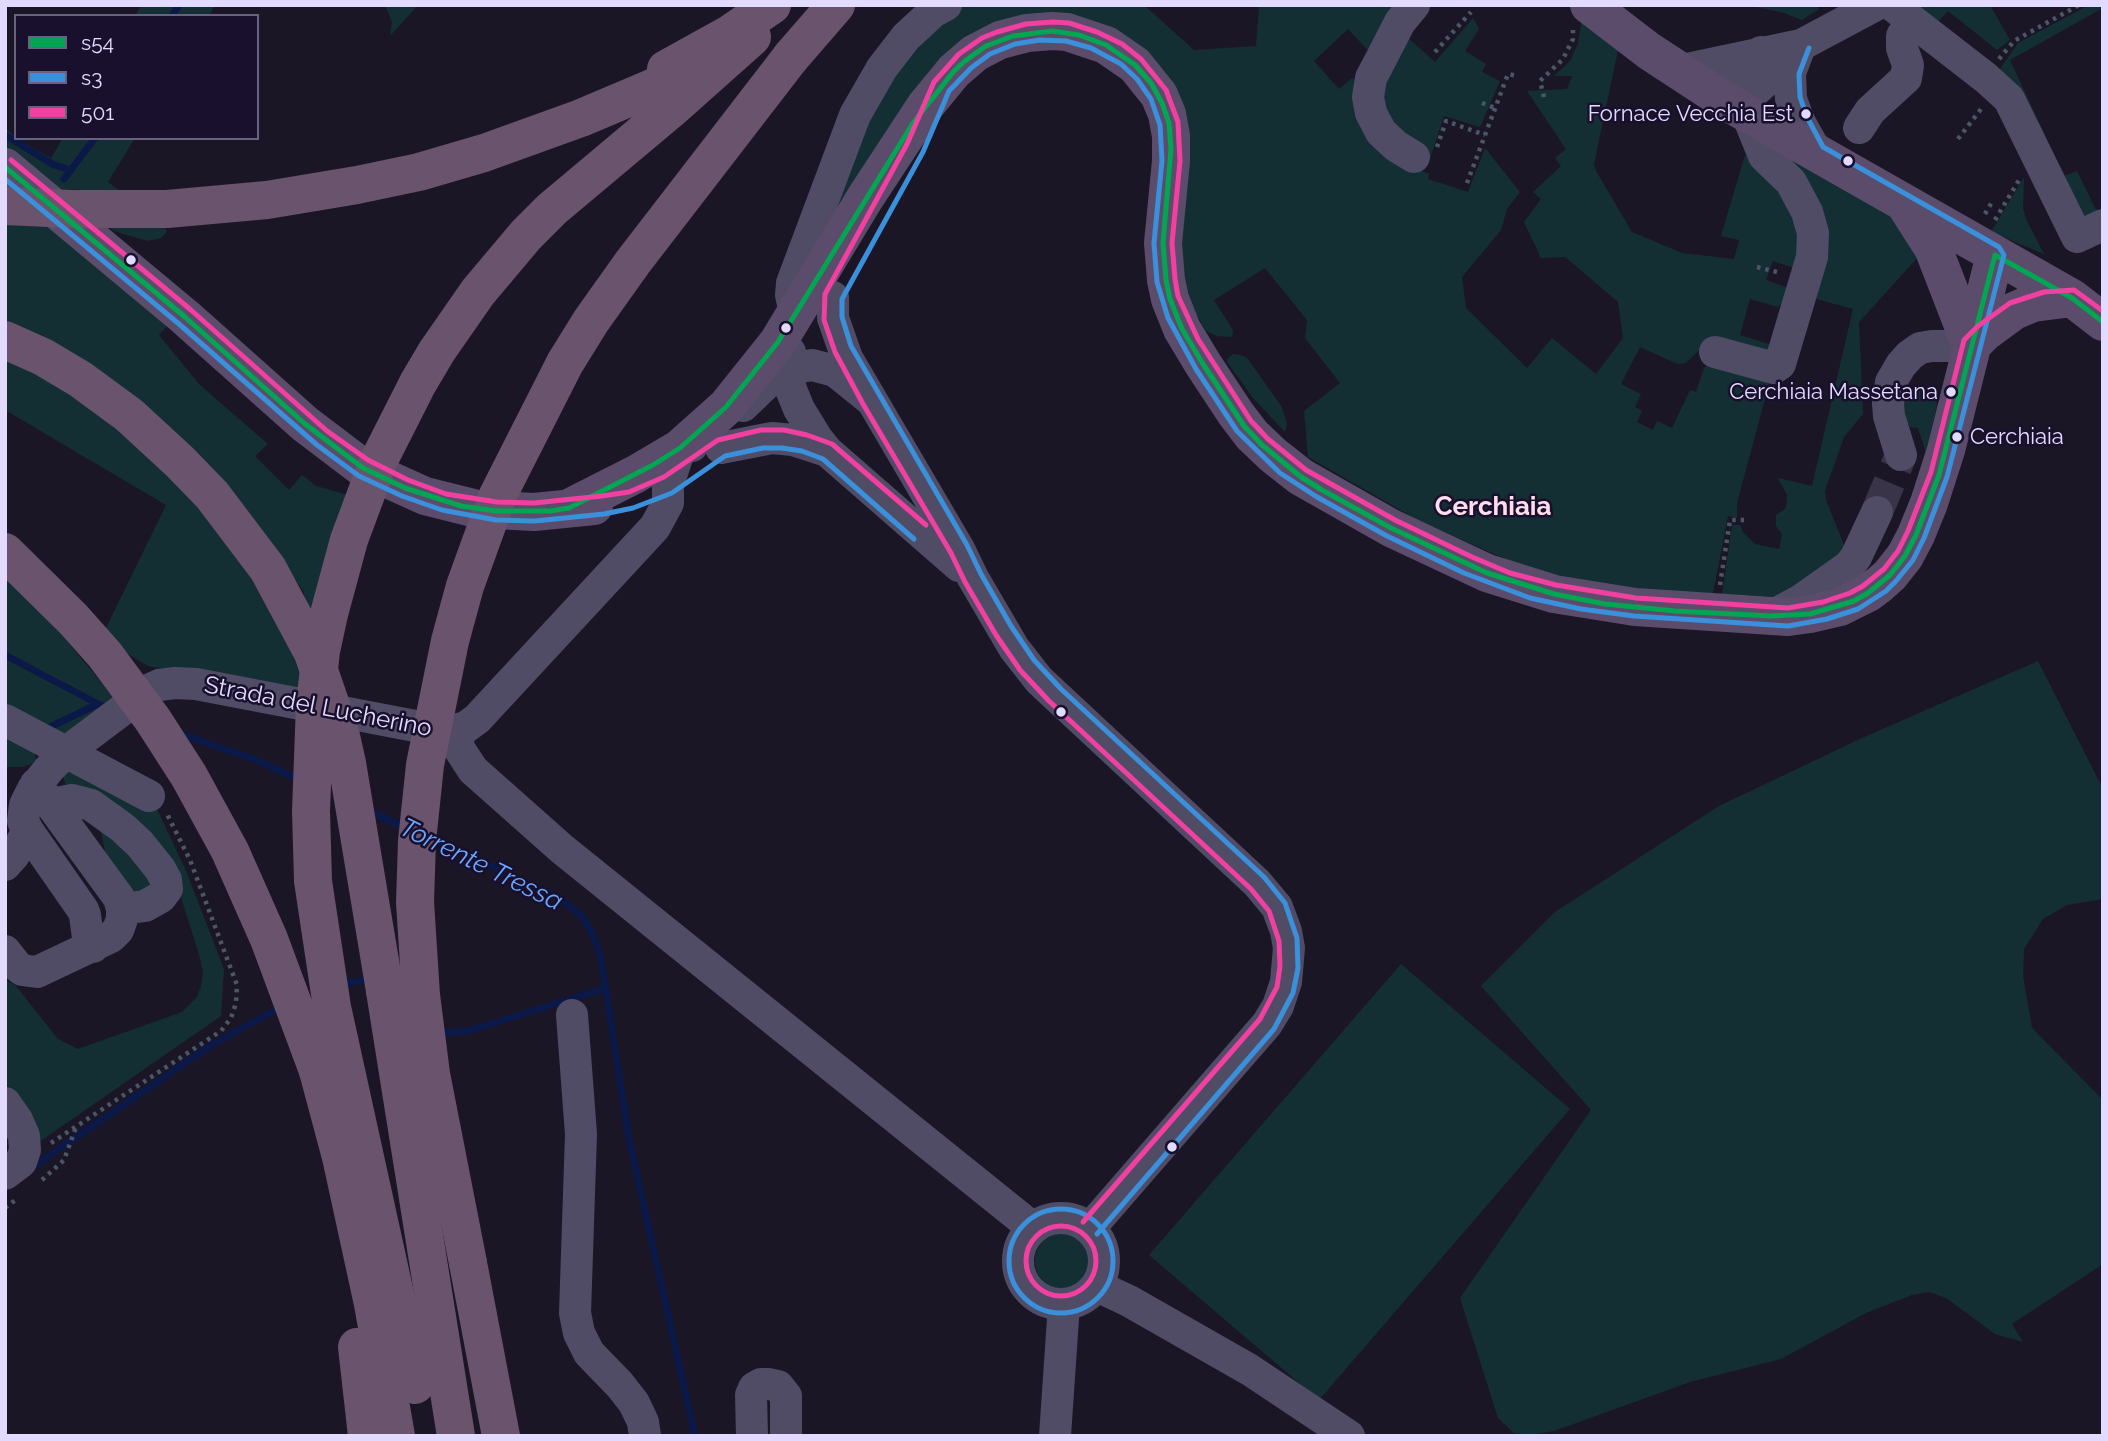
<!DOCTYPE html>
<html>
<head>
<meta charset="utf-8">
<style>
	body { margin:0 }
	#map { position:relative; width:2108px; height:1441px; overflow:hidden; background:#1b1626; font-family:Raleway,sans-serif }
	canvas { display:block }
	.frame { position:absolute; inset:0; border:7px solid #e3dbff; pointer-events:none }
	.legend { position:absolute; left:14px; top:14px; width:245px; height:126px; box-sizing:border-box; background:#18102c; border:2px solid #696180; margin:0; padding:9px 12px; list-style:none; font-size:21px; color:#e3dbff }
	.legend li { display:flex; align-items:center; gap:14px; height:35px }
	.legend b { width:35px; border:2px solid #696180 }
</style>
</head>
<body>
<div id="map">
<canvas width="2108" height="1441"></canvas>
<div class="frame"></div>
<ul class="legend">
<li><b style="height:9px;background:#00a651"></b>s54</li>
<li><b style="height:9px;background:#3a90db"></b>s3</li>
<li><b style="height:9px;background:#f240a1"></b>501</li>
</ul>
</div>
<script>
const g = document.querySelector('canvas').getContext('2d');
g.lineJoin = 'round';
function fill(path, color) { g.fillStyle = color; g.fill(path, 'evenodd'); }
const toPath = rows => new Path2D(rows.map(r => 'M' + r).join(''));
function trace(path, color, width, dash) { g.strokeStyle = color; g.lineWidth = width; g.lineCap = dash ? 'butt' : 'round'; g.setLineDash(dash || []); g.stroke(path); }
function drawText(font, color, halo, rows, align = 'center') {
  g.font = font + ' Raleway,sans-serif'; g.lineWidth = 5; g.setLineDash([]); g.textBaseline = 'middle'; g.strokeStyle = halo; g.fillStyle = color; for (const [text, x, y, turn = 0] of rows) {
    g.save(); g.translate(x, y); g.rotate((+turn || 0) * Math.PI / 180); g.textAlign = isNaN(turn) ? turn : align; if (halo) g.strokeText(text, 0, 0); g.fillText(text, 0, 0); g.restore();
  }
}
const green = toPath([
	[141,5,215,5,209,16,135,16],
	[385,5,418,5,390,36,392,22],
	[962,5,1144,5,1194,50,1256,46,1259,5,1398,5,1375,58,1348,29,1314,61,1339,89,1352,78,1361,88,1413,167,1429,174,1428,179,1468,192,1485,148,1520,192,1507,209,1501,230,1462,277,1466,308,1527,368,1552,338,1596,374,1623,338,1618,302,1565,257,1541,258,1524,222,1541,199,1533,192,1561,166,1555,158,1566,149,1527,91,1567,89,1572,76,1554,76,1570,61,1578,43,1582,19,1618,50,1594,164,1596,171,1632,232,1682,253,1734,259,1739,240,1721,236,1745,155,1770,172,1807,231,1797,269,1773,261,1766,280,1794,290,1790,308,1779,305,1778,307,1750,299,1740,335,1778,347,1774,361,1707,342,1686,363,1678,364,1640,347,1621,384,1641,394,1635,407,1642,411,1637,422,1653,430,1657,421,1672,428,1690,390,1696,392,1704,368,1710,364,1769,379,1769,384,1737,503,1737,518,1728,516,1713,593,1647,593,1530,570,1416,519,1308,457,1304,411,1340,383,1305,338,1307,320,1265,268,1214,300,1233,330,1232,337,1217,336,1206,331,1189,301,1180,273,1164,78,1002,27,804,266,862,116,937,17],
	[1747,5,1816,5,1819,9,1802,20,1784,13],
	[1921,5,1990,5,2010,40,1997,50,1948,11,1935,25,1915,9],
	[2089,5,2103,5,2103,8,2010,60,2064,176,2077,171,2096,210,2098,209,2098,214,2080,223,1996,75,2018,43],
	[1473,18,1479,29,1465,51,1486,64,1482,72,1500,81,1480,127,1444,116,1430,159,1400,141,1377,89,1403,33,1435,62],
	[5,127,16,138,51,158,63,138,135,138,108,182,120,191,53,189,5,148],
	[1770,146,1891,211,1920,255,1859,322,1863,414,1844,437,1825,491,1826,500,1846,550,1780,597,1722,594,1732,525,1740,525,1743,532,1755,544,1779,549,1782,534,1776,526,1776,515,1786,508,1787,495,1778,478,1812,486,1853,309,1809,297,1815,277],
	[2024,177,2023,208,2026,219,2044,254,1991,232],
	[5,217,51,220,167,326,159,335,199,384,268,444,255,456,289,490,302,475,316,486,348,495,316,631,303,591,286,565,5,325],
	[162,222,167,232,161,238,148,241,120,233,100,224],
	[5,350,129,430,239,550,305,661,302,693,148,666,123,651,106,628,166,505,5,410],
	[1233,354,1241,355,1247,358,1282,407,1287,424,1285,432,1253,398,1227,362,1227,359],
	[1916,388,1931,388,1936,397,1937,406,1926,453,1918,428,1910,427,1898,404,1909,390],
	[5,577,58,630,114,698,58,742,5,711],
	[2038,661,2103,789,2103,899,2067,905,2043,919,2024,949,2023,976,2032,1028,2103,1100,2103,1264,2012,1324,2023,1342,1995,1334,1946,1298,1929,1292,1912,1295,1866,1313,1781,1359,1690,1382,1554,1431,1531,1435,1514,1433,1498,1418,1460,1298,1591,1110,1481,986,1555,912,1719,806,1862,738],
	[5,735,33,749,37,762,22,767,5,767],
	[77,767,147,804,158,811,186,871,224,969,221,1016,29,1149,5,1092,5,980,16,986,58,1039,78,1049,182,1012,197,997,201,986,203,972,200,958,180,894,68,793,63,776],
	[87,811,159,886,130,896,109,870,101,832],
	[1401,964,1570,1109,1319,1400,1149,1255],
	'1035 1261a28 28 0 1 1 56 0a28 28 0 1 1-56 0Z'
]);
const stream = toPath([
	[172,16,179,5],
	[5,135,54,165,71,170],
	[64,179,95,138],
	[5,655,98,704,110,709],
	[45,727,48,728,98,704],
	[178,733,256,760,300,780],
	[369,811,406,828],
	[429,838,556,896,582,916,593,935,601,959,629,1139,695,1436],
	[340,985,352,982,373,980],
	[437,1031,446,1033,468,1031,606,988],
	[31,1168,213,1044,283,1006]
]);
const minorTunnel = toPath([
	[1877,512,1901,455]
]);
const path = toPath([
	[1276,5,1276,7],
	[1435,52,1471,12],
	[1999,59,2014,41,2079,5],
	[1544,97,1540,81,1563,59,1573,39,1573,30],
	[1482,103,1495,108],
	[1958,139,1981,109],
	[1437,147,1446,121,1485,135],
	[1467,183,1508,74,1518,76],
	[1985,214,1992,202],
	[1995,220,2019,180],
	[1757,267,1781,273],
	[1720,585,1730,520,1744,520],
	[51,1143,221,1031,231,1018,236,1003,237,985,190,860,167,814],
	[42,1180,64,1160,76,1127],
	[5,1208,18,1198]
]);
const minor = toPath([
	[1414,5,1400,22,1382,57,1371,78,1368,97,1371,113,1381,132,1396,146,1414,157],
	[1892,5,1986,78,2009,99,2077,237,2103,225],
	[1799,49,1790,73,1791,99,1799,121,1817,153],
	[1761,52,1729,87,1727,102,1757,89,1783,66,1801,45],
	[1678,71,1801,45,1876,5],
	[1859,128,1870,111,1906,78,1908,65,1902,48,1902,36,1906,30,1915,23],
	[833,297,833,318,847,358,959,549,973,578,1014,648,1039,680,1257,883,1277,907,1286,931,1289,948,1286,982,1278,1006,1267,1024,1090,1228],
	[795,313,791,295,792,283,855,115,882,68,906,37,933,12,946,5],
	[790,352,790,387,799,409,818,440,827,451,959,566],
	[1715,352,1774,368,1780,364,1812,257,1813,233,1807,212,1791,182,1764,156,1747,114],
	[743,406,767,383,789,369,812,365,835,371,871,400],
	[721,448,772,438,793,440,827,451],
	[1901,455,1889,416,1888,404,1891,382,1901,365,1910,355,1920,348,1932,346,1971,346],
	[1773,615,1801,600,1849,566,1856,557,1877,512],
	[5,720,149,796],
	[459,730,458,747,473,770,562,849,1033,1228],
	[52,804,72,800,91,805,123,828,140,844,160,869,166,880,167,889,161,897,145,906,122,909],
	[5,865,14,855,28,831],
	[93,947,88,938,85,915,83,910,28,831,23,821,25,805,33,789,49,769,65,753,150,689,159,685,175,683,196,684,436,730,452,731,466,727,477,719,655,527,668,503,668,485,680,448,692,446],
	[5,951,16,965,22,970,37,972,111,937,118,930,122,919,122,909,119,898,36,784],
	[572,1015,581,1134,575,1313,579,1333,589,1353,620,1385,634,1403,643,1422,645,1436],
	[5,1103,17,1120,24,1136,25,1150,21,1162,5,1174],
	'1018 1261a43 43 0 1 1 86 0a43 43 0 1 1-86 0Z',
	[1097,1286,1129,1301,1250,1370,1349,1436],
	[752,1436,751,1395,754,1388,761,1384,769,1384,778,1386,786,1396,786,1436],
	[1055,1436,1064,1304]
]);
const major = toPath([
	[1589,5,1649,51,1727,102,2072,298,2103,322],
	[5,167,185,317,305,424,363,468,425,496,477,509,534,512,594,506],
	[1908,209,1933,248,1971,346],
	[1971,346,1984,333,2014,311,2033,303,2072,298],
	[569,508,636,474,680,448,726,407,778,342,865,198,926,105,954,71,975,53,1000,40,1027,33,1052,31,1067,32,1106,45,1135,65,1159,95,1167,114,1171,136,1171,161,1163,243,1166,280,1170,299,1182,329,1203,364,1236,414,1252,435,1273,455,1301,477,1391,528,1487,573,1554,594,1635,607,1788,617,1810,614,1840,607,1868,593,1880,584,1890,575,1905,556,1916,535,1929,503,1946,450,1995,255]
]);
const highway = toPath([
	[791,57,836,5],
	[666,69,731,33,772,5],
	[385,991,456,1436],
	[318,1071,341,1157,373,1304,396,1436],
	[468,1263,501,1436],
	[357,1347,367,1436]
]);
const highwayBridge = toPath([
	[5,206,72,209,167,209,267,200,357,185,419,172,484,153,581,118,652,88,704,62],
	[5,340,43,357,80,379,129,415,180,462,212,495,268,569,313,653,340,732,347,763,385,991],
	[5,552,73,619,105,655,153,720,189,776,230,851,269,939,318,1071],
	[468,1263,431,1074,421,995,415,902,417,841,425,765,450,641,465,586,498,495,565,363,591,321,633,262,791,57],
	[415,1385,332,1007,313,881,311,811,315,704,321,651,329,614,349,540,378,462,418,383,437,351,478,292,526,235,552,209,670,110,752,37]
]);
const bus1 = toPath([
	[5,167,185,317,305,424,363,468,405,488,461,506,496,511,550,511,569,508,653,465,680,448,726,407,778,342,913,123,954,71,965,61,986,46,1013,36,1052,31,1079,35,1106,45,1135,65,1151,83,1162,103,1169,123,1171,149,1163,243,1166,280,1170,299,1182,329,1203,364,1244,426,1262,445,1301,477,1322,490,1391,528,1487,573,1554,594,1605,604,1675,611,1771,616,1810,614,1854,601,1868,593,1890,575,1905,556,1916,535,1939,475,1995,255,2072,298,2103,322]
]);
const bus2 = toPath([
	[5,179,179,324,317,445,359,476,402,496,442,510,496,520,535,521,604,514,633,508,672,493,725,456,763,448,782,448,802,451,823,459,914,539],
	'1009 1261a52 52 0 1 1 104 0a52 52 0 1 1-104 0Z',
	[1097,1234,1274,1029,1293,993,1298,968,1297,938,1285,903,1264,877,1061,689,1034,660,1011,626,981,574,967,545,851,346,842,317,842,299,923,152,949,91,971,68,990,54,1015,44,1040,40,1066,41,1091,48,1121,64,1137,79,1151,99,1160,125,1162,161,1154,243,1157,282,1168,318,1196,369,1237,431,1280,473,1317,497,1387,536,1464,573,1530,598,1581,609,1634,616,1788,626,1827,619,1858,609,1886,591,1896,581,1913,560,1924,538,1947,477,2004,255,1999,247,1823,147,1807,117,1800,97,1799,74,1809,48]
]);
const bus3 = toPath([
	[11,160,191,310,327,431,368,460,408,480,446,494,497,502,534,503,602,496,629,492,664,477,718,440,761,430,784,430,807,435,832,444,926,525],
	[1083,1222,1260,1019,1277,987,1280,966,1279,941,1269,911,1251,889,1049,701,1020,670,996,635,965,582,951,553,863,404,835,352,824,320,825,294,907,144,934,82,959,54,982,38,997,32,1026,24,1053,22,1069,23,1097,32,1122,44,1141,59,1166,90,1178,122,1180,161,1172,243,1175,279,1178,296,1198,339,1251,421,1268,439,1306,470,1395,520,1472,557,1510,573,1556,585,1636,598,1788,608,1823,602,1850,593,1863,586,1884,569,1898,551,1908,531,1931,472,1964,340,1978,326,2010,303,2044,292,2074,290,2103,311],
	'1026 1261a35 35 0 1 1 70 0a35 35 0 1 1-70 0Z'
]);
const markers = [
	[1806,114,6,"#e3dbff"],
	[1848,161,6,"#e3dbff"],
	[131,260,6,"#e3dbff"],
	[786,328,6,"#e3dbff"],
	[1951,392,6,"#e3dbff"],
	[1957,437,6,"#e3dbff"],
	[1061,712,6,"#e3dbff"],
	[1172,1147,6,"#e3dbff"]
];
const busNames = [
	["Fornace Vecchia Est",1793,114],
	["Cerchiaia Massetana",1938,392],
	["Cerchiaia",1970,437,"left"]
];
const streetNames = [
	["Strada del Lucherino",318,707,11]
];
const neighbourhoodNames = [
	["Cerchiaia",1493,507]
];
const waterNames = [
	["Torrente Tressa",481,865,26]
];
fill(green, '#142f34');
trace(stream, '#0b1949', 7);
trace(minorTunnel, '#393447', 32, [32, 16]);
trace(path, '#4b5667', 4.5, [3.5, 5]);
trace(minor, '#504c66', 32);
trace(major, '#5b4c6b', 38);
trace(highway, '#6a536c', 38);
trace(highwayBridge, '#6a536c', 38);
trace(bus1, '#00a651', 5);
trace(bus2, '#3a90db', 5);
trace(bus3, '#f240a1', 5);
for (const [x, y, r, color] of markers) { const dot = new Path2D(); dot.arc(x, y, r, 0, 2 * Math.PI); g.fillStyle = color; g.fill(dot); trace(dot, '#18102c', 2.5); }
drawText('22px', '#e3dbff', '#18102c', busNames, 'right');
drawText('24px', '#e3dbff', '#18102c', streetNames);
drawText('bold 26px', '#fde', '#18102c', neighbourhoodNames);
drawText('italic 26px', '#69a7ff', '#18102c', waterNames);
</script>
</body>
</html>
